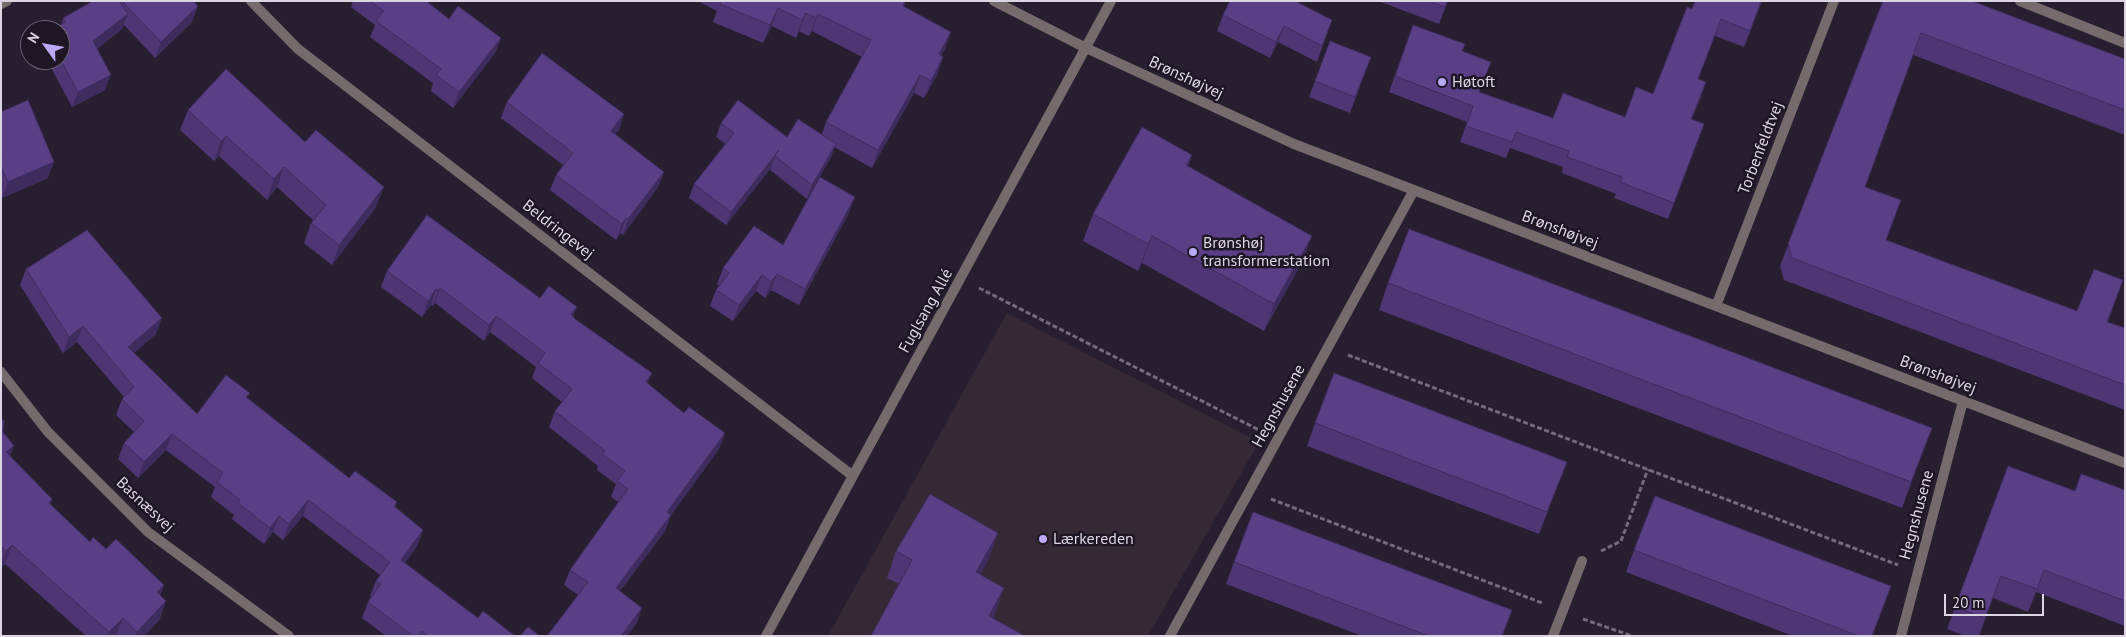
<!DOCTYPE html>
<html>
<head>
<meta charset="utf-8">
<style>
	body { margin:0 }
	#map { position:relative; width:2126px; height:637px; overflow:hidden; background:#271f2f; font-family:"PT Sans",sans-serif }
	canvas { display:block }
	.frame { position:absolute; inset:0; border:2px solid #dbd6e1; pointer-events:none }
	.north { position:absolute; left:20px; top:20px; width:50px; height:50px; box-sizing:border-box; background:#1e1625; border:1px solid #6a6370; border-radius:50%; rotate:302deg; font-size:14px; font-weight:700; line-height:20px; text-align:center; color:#dbd6e1 }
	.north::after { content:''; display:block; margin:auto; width:18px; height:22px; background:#baaaf6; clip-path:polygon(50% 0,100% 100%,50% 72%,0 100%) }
	.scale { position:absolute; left:1944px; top:594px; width:100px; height:22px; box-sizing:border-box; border:2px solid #dbd6e1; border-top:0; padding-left:6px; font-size:15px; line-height:18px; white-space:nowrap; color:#dbd6e1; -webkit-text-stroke:4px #1e1625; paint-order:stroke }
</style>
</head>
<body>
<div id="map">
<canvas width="2126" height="637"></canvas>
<div class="frame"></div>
<div class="north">N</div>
<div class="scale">20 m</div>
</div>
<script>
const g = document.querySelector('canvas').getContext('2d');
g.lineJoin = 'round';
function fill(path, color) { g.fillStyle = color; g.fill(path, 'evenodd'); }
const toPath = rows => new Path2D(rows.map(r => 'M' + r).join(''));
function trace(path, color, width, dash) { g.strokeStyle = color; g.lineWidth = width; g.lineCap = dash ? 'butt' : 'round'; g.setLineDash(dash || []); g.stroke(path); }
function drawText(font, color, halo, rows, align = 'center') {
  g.font = font + ' "PT Sans",sans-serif'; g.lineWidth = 5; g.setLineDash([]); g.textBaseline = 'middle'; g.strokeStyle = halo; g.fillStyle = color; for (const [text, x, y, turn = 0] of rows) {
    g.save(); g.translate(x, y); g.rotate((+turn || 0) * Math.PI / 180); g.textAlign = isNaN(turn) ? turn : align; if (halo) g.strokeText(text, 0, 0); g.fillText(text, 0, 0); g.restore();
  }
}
const education = toPath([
	[1007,313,1259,442,1148,636,828,636]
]);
const path = toPath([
	[979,288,1259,430],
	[1348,355,1898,565],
	[1271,499,1542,603],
	[1601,551,1621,541,1648,469],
	[1583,619,1632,636]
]);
const minor = toPath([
	[251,1,298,49,853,476],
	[994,1,1086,48,1294,144,2125,463],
	[2020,1,2125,43],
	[1,4,7,1],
	[1716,306,1834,1],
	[1,372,48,432,148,532,289,636],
	[766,636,1111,1],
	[1170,636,1414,190],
	[1553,636,1582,561],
	[1901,636,1963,401]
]);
const wall = toPath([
	[120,1,193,1,192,22,155,58,124,25,122,29,97,49,105,90,72,107,47,60,60,60,60,30,63,18,120,3],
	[353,1,426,1,449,19,501,38,495,53,453,108,431,91,433,83,370,37,375,25,351,7],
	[698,1,906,1,904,6,945,49,941,56,943,57,937,75,924,98,914,93,872,168,834,147,831,157,807,199,770,170,771,168,726,225,689,198,694,184,726,144,716,137,721,123,787,137,822,134,826,122,862,57,812,31,809,36,799,31,796,38,772,26,763,43,713,22,717,11],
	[1382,1,1448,1,1439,24,1381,2],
	[1695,1,1762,1,1744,47,1715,36,1698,79,1706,82,1692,119,1704,124,1668,219,1614,198,1616,194,1562,173,1563,167,1510,148,1506,158,1460,142,1467,122,1389,92,1413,25,1462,51,1479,92,1553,118,1625,117,1653,94],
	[1883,1,2125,59,2125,135,1913,55,1865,187,1886,240,2077,311,2123,280,2108,322,2125,328,2125,410,1784,280,1780,266],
	[1223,15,1332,20,1317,62,1278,42,1270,58,1217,31],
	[1371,57,1350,113,1309,97,1315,81],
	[507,102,624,114,619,130,615,134,664,172,658,187,623,235,621,233,616,240,550,190,556,175,563,165,501,118],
	[188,110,376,207,332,265,304,243,311,223,313,220,277,187,267,200,219,156,214,161,180,130],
	[1,112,48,178,2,198,1,197],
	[1192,155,1188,166,1302,262,1264,331,1142,263,1138,271,1083,241,1093,214],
	[849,213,799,305,771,290,765,298,756,291,733,321,710,306,716,290,719,286,717,284,723,268,783,245],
	[26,269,156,334,134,353,197,414,248,398,349,478,397,502,395,507,423,530,417,546,405,563,478,618,515,636,386,636,362,618,368,602,371,597,370,596,376,581,380,575,303,516,283,540,273,532,264,544,232,519,234,515,211,497,215,487,166,450,138,478,118,459,124,443,134,432,116,415,122,399,124,397,77,342,63,353,20,285],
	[387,271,540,298,573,317,648,384,684,413,725,433,719,449,671,515,665,531,620,591,637,623,578,595,564,585,570,570,618,502,611,497,616,484,597,470,598,466,549,427,555,411,562,402,532,378,536,367,490,332,484,341,435,303,433,306,431,305,422,317,381,287],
	[1388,283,1922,454,1902,508,1379,310],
	[1,420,3,432,10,456,52,499,50,505,90,542,106,549,164,585,160,595,160,619,144,636,86,636,5,564,1,567],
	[1315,423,1558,485,1539,534,1307,446],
	[2008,466,2075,491,2125,490,2125,626,2036,592,2028,612,1993,598,1979,636,1965,636,1947,629],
	[1634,550,1891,586,1872,636,1793,636,1626,572],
	[896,551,989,559,980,574,995,614,993,618,899,584,887,578],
	[1234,562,1503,636,1362,636,1226,584]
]);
const shadedWall = toPath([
	[198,6,192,22,155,58,161,42],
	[778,8,772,26,763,43,770,25],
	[806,13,799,31,796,38,802,20],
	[128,14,122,29,88,56,93,41],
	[818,14,812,31,809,36,816,18],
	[1284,26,1278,42,1270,58,1276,42],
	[951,32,945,49,932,72,939,54],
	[501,38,495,53,453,108,459,92],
	[943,57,937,75,924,98,931,81],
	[111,75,105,90,72,107,78,92],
	[920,75,914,93,872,168,878,150],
	[1706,82,1701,98,1685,135,1691,119],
	[624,114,619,130,605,147,611,131],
	[226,136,219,156,214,161,221,141],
	[836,144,831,157,807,199,812,185],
	[779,150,775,156,771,168,726,225,731,212],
	[54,162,48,178,2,198,8,182],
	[284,167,277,187,267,200,274,179],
	[664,172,658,187,623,235,628,219],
	[384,187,376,207,332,265,339,245],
	[855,197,849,213,799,305,805,289],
	[626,218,621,233,616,240,622,224],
	[1152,236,1142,263,1138,271,1148,244],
	[1312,236,1302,262,1264,331,1274,304],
	[777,274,771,290,765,298,771,282],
	[762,275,756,291,733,321,739,305],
	[440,288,435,303,433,306,438,290],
	[436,289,431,305,422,317,428,301],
	[577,307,571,323,571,314],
	[496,316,490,332,484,341,489,325],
	[162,318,156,334,122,363,128,347],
	[83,326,77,342,63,353,69,337],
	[652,373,646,388,646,382],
	[1932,428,1922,454,1902,508,1911,482],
	[725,433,719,449,661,528,667,512],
	[172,434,166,450,138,478,144,462],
	[14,446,7,464,6,452],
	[1567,462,1558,485,1539,534,1547,512],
	[308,500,303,516,283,540,289,524],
	[671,515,665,531,610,604,616,588],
	[279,516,273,532,264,544,270,528],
	[423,530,417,546,396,576,401,560],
	[998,533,989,559,967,598,976,572],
	[12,545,5,564,1,567,1,563,6,551],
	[164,585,157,603,157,592],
	[1004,588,995,614,983,636,989,616],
	[166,601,160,619,144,636,135,636,137,632],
	[642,608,637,623,627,636,621,636],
	[123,618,116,636,108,636,109,632]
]);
const building = toPath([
	[93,1,119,1,128,14,93,41,111,75,78,92,60,59,60,30,50,30,66,22,63,18,93,1],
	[122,1,193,1,198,6,161,42,122,1],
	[370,1,426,1,449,19,458,6,501,38,459,92,436,75,441,69,376,21,384,11,370,1],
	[721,1,905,1,903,6,951,32,939,54,943,57,931,81,920,75,878,150,826,122,871,40,818,14,816,18,806,13,802,20,778,8,770,25,720,4,721,1],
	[1230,1,1295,1,1332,20,1322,46,1284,26,1276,42,1223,15,1230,1],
	[1428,1,1447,1,1445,7,1428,1],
	[1695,1,1761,1,1750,31,1721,19,1698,79,1706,82,1691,119,1704,124,1674,203,1620,182,1622,177,1567,157,1569,151,1516,132,1512,142,1466,126,1473,106,1395,76,1413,25,1465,44,1462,51,1491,62,1479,92,1553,118,1563,93,1625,117,1636,87,1653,94,1687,7,1692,9,1695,1],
	[1883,1,1972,1,2125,59,2125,110,1921,33,1865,187,1901,200,1886,240,2077,311,2094,269,2123,280,2107,322,2125,328,2125,385,1792,258,1788,244,1883,1],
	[1330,41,1371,57,1355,97,1315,81,1330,41],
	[542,53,624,114,611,131,664,172,628,219,626,218,622,224,556,175,573,153,507,102,542,53],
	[226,69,305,142,316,130,384,187,339,245,311,223,326,205,284,167,274,179,226,136,221,141,188,110,226,69],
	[28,100,54,162,8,182,1,167,1,154,2,154,1,152,1,112,28,100],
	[738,100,787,137,798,119,836,144,812,185,775,156,779,150,731,212,694,184,734,133,721,123,738,100],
	[1142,127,1192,155,1186,165,1312,236,1274,304,1152,236,1148,244,1093,214,1142,127],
	[820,177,855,197,805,289,777,274,771,282,762,275,739,305,716,290,729,273,723,268,754,226,783,245,820,177],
	[427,215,540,298,549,286,577,307,571,314,575,319,652,373,646,382,684,413,689,407,725,433,667,512,671,515,616,588,642,608,621,636,547,636,588,582,570,570,628,489,617,481,625,471,602,454,605,451,555,411,572,389,538,363,545,353,496,316,489,325,440,288,438,290,436,289,428,301,387,271,427,215],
	[1409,229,1932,428,1911,482,1388,283,1409,229],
	[87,230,162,318,128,347,197,414,226,375,250,393,246,397,349,478,355,471,397,502,394,506,423,530,401,560,478,618,483,611,515,636,428,636,422,631,418,636,413,636,368,602,381,584,376,581,390,562,308,500,289,524,279,516,270,528,238,503,240,500,217,482,223,473,172,434,144,462,124,443,144,421,122,399,134,387,83,326,69,337,26,269,87,230],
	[1334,373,1567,462,1547,512,1315,423,1334,373],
	[1,420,4,420,3,432,14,446,6,452,52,499,49,503,90,542,93,537,106,549,116,539,164,585,157,592,166,601,137,632,123,618,109,632,12,545,6,551,1,546,1,420],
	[2008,466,2075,491,2081,474,2125,490,2125,601,2044,570,2037,589,2001,576,1985,618,1955,607,2008,466],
	[930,494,998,533,976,572,1004,588,989,616,1025,636,871,636,912,560,896,551,930,494],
	[1655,496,1891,586,1872,636,1859,636,1634,550,1655,496],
	[1253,512,1512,610,1502,636,1429,636,1234,562,1253,512],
	[528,627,540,636,520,636,528,627]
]);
const markers = [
	[1442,82,5,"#baaaf6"],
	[1193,252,5,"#baaaf6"],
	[1043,539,5,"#baaaf6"]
];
const streetNames = [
	["Brønshøjvej",1186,78,25],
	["Torbenfeldtvej",1761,148,-69],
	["Beldringevej",558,230,38],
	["Brønshøjvej",1560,230,21],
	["Fuglsang Allé",926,311,-61],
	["Brønshøjvej",1938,375,21],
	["Hegnshusene",1279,406,-61],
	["Basnæsvej",145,505,43],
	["Hegnshusene",1917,515,-75]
];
const poiNames = [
	["Høtoft",1452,82],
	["Brønshøj",1203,243],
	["transformerstation",1203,261],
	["Lærkereden",1053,539]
];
fill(education, '#362936');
trace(path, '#736c7a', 3, [5, 2.5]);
trace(minor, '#756a6c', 10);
fill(wall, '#4d3673');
fill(shadedWall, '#3f2c5e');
fill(building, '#5a3f86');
trace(building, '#3f2c5e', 1);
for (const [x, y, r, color] of markers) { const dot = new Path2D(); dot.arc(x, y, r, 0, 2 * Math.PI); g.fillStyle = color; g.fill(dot); trace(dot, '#1e1625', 2); }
drawText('16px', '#dbd6e1', '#1e1625', streetNames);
drawText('16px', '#dbd6e1', '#1e1625', poiNames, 'left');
</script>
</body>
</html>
